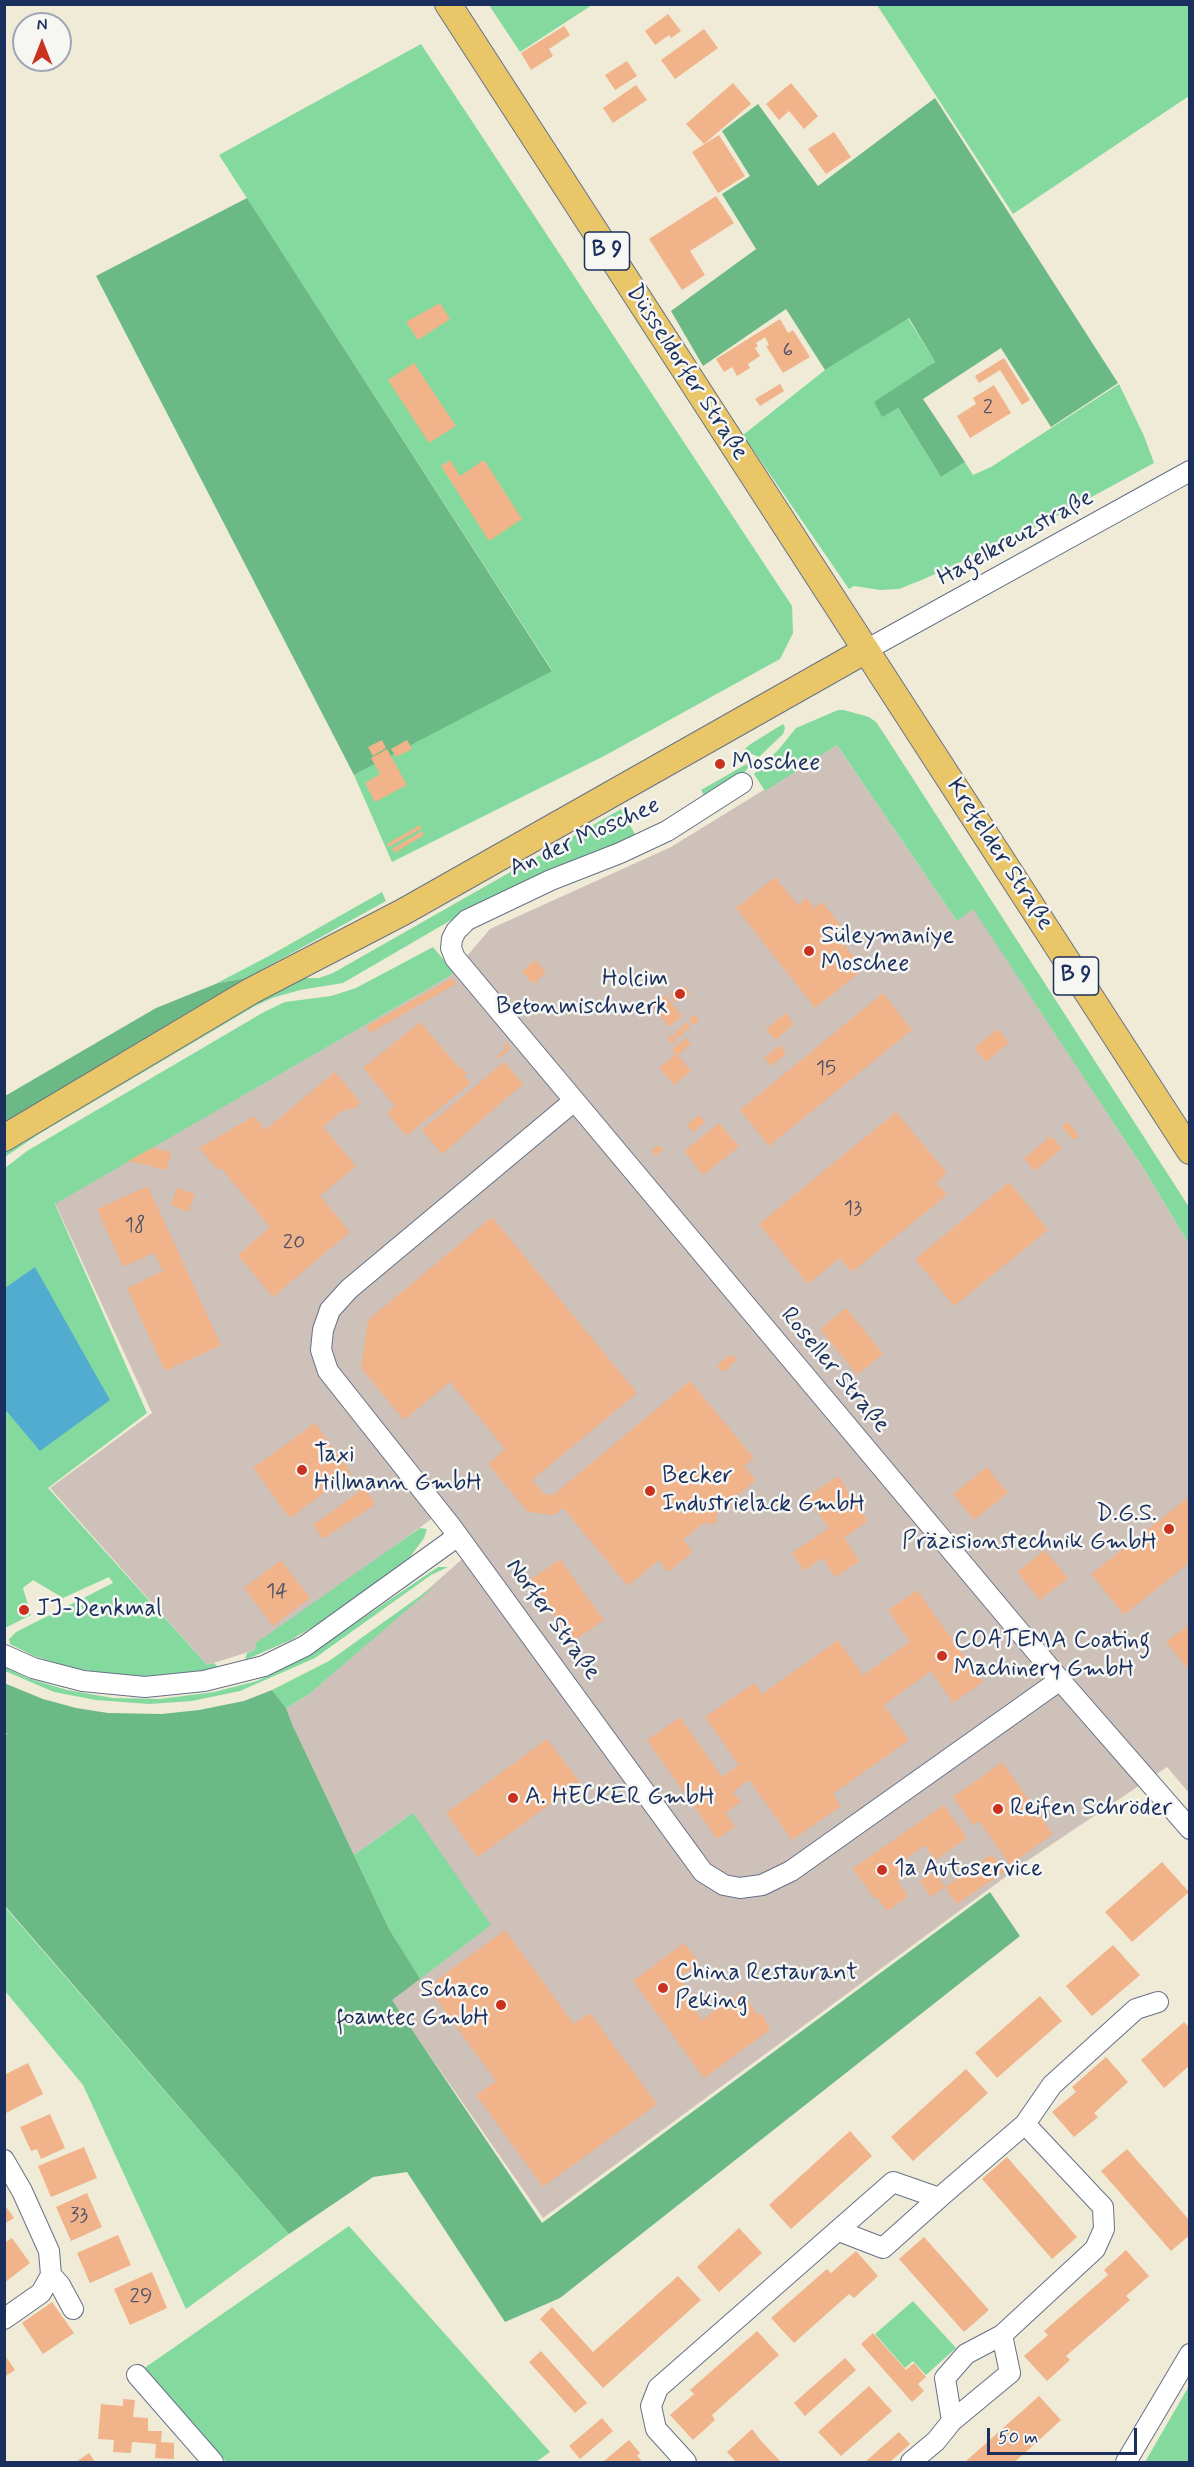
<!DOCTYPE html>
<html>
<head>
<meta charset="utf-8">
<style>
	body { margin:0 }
	#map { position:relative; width:1194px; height:2467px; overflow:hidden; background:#f0ebd7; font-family:Mynerve,sans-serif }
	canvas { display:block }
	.frame { position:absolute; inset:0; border:6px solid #1b2f5e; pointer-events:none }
	.north { position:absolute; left:12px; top:12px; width:60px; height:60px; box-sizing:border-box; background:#f6f6f2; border:2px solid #9ea6b7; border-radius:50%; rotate:0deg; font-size:16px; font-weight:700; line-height:24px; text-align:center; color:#1b2f5e }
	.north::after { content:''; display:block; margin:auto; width:21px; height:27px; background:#c8321e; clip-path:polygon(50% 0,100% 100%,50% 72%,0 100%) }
	.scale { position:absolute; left:987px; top:2428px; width:150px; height:27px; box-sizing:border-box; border:3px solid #1b2f5e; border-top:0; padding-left:8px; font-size:18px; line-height:21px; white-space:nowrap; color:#1b2f5e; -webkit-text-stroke:4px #f6f6f2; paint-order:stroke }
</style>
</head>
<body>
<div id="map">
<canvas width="1194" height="2467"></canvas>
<div class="frame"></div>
<div class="north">N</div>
<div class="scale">50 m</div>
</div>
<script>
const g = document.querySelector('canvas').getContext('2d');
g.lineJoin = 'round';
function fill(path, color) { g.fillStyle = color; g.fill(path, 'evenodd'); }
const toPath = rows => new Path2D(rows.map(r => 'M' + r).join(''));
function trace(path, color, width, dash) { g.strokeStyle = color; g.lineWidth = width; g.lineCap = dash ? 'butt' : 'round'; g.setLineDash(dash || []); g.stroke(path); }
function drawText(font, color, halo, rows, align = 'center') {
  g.font = font + ' Mynerve,sans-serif'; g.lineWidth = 5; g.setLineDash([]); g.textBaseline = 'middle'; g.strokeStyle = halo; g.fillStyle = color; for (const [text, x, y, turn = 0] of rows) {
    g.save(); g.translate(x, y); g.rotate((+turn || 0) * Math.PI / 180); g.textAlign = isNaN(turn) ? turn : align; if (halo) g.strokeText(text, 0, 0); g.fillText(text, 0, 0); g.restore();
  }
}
const industrial = toPath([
	[837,745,957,921,973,908,1144,1169,1189,1244,1189,1793,1167,1767,1027,1861,543,2218,391,2000,413,1813,354,1855,292,1724,286,1708,308,1695,468,1554,438,1514,255,1650,207,1665,50,1488,152,1413,55,1203,450,976,490,929,671,847]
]);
const green = toPath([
	[489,5,592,5,520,52],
	[877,5,1189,5,1189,96,1013,214],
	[421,44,792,606,793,633,780,659,606,755,392,862,354,775,552,670,219,155],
	[908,318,935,362,897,407,941,477,965,462,973,475,991,467,1119,384,1144,436,1154,463,1044,523,924,579,899,589,880,590,854,586,849,589,743,435,825,370],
	[838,710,844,710,869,717,876,722,888,740,1189,1207,1189,1244,1144,1169,973,909,957,921,837,745,765,791,754,774,779,749,796,728],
	[783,724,785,728,783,734,759,757,750,753,742,758,740,754,749,745],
	[750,762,753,762,742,775,705,797,701,790],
	[621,809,636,836,477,905,343,983,300,990,272,998,255,1006,39,1134,5,1157,5,1151,15,1144,290,982,305,978,319,978,333,973],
	[382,892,386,901,247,978,217,983,269,956],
	[433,947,454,972,450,976,55,1204,147,1413,48,1488,207,1665,214,1663,219,1668,169,1676,122,1676,73,1668,34,1656,10,1644,9,1639,16,1632,113,1583,109,1577,63,1598,33,1580,23,1588,31,1615,5,1628,5,1168,27,1151,264,1012,285,1002,331,996,356,988],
	[420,1528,427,1529,424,1538,410,1557,327,1618,291,1640,245,1660,247,1653,255,1650,256,1643],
	[438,1567,448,1567,431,1575,315,1658,240,1691,192,1701,149,1704,96,1700,54,1692,5,1671,5,1667,27,1678,67,1690,113,1698,160,1699,214,1692,257,1681,304,1658],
	[437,1584,308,1695,286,1708,272,1690,329,1661],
	[413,1813,491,1925,420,1979,389,1929,354,1855],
	[4,1906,289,2234,186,2309,83,2085,5,1991],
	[349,2226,550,2452,536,2462,226,2462,143,2369],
	[913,2301,956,2348,926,2375,913,2361,905,2368,875,2334],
	[1189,2386,1189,2462,1145,2462]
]);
const forest = toPath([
	[935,98,1118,383,1051,427,1001,348,923,399,965,462,941,477,898,408,882,417,874,402,935,362,909,318,825,370,786,309,703,366,671,311,756,249,722,194,750,176,722,131,758,104,818,186],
	[247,198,552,671,354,775,96,276],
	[247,978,20,1115,5,1125,5,1096,156,1008,218,983],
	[4,1683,43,1699,76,1708,108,1713,162,1714,199,1710,244,1701,272,1690,286,1708,292,1724,389,1929,420,1979,392,2000,542,2223,990,1892,1020,1936,560,2298,505,2322,407,2172,373,2177,289,2234,5,1906,4,1736,7,1734,5,1731]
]);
const water = toPath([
	[35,1267,110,1400,40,1451,4,1408,5,1288]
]);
const building = toPath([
	[668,14,681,31,671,38,669,35,655,45,645,31],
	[564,26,570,35,549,49,553,56,531,70,521,53],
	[704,29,718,48,675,79,661,60],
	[627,61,637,76,615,90,605,75],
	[733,83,751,104,704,144,686,124],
	[791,83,818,116,804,129,789,111,779,120,766,104],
	[636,85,647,100,613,123,603,108],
	[834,132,851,157,826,174,808,149],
	[719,135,745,176,718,193,692,152],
	[716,196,734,223,690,251,705,275,682,290,649,239],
	[440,303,450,319,418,340,406,322],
	[780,319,788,333,793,330,810,357,783,373,766,346,769,345,765,337,756,343,758,346,755,348,760,356,748,364,750,368,737,376,732,367,724,372,716,359],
	[1004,358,1030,400,1022,405,1000,370,979,383,975,376],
	[414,363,456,426,429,443,388,380],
	[780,384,784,391,760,406,755,399],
	[994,385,1011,413,970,438,957,416,976,404,973,398],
	[450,460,460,476,484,460,522,519,489,541,441,466],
	[382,740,386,748,373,756,368,747],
	[407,740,412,749,396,757,391,749],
	[387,749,407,785,375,802,365,783,380,774,371,758],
	[420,825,422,828,389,847,387,844],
	[422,831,424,835,394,853,392,849],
	[775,877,798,905,807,898,814,908,822,902,842,927,834,933,864,969,815,1008,736,908],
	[535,960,546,973,533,984,522,971],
	[452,978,456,984,370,1033,367,1026],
	[686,986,690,994,674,1002,670,994],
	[883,993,912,1030,769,1146,740,1110],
	[665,995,682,1016,669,1027,652,1006],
	[786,1013,794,1024,775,1040,766,1029],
	'690 1020a4 4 0 1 1 8 0a4 4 0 1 1-8 0Z',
	[420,1022,460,1069,462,1067,467,1073,464,1075,471,1083,406,1136,387,1113,395,1106,363,1068],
	'682 1027a4 4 0 1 1 8 0a4 4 0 1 1-8 0Z',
	'675 1033a4 4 0 1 1 8 0a4 4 0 1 1-8 0Z',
	[998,1029,1009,1043,986,1062,974,1048],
	'668 1039a4 4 0 1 1 8 0a4 4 0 1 1-8 0Z',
	[686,1038,691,1044,678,1055,691,1071,674,1085,659,1068,676,1054,672,1049],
	[506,1042,511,1048,499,1059,497,1056,507,1048,504,1044],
	[780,1045,786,1054,771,1066,764,1058],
	[504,1062,523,1084,442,1154,422,1130],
	[335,1072,361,1103,354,1109,352,1107,346,1112,344,1109,323,1127,356,1166,320,1196,350,1232,273,1297,238,1255,270,1227,221,1168,218,1170,199,1148,254,1116,265,1130],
	[896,1112,947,1173,936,1183,947,1195,852,1272,840,1258,808,1284,759,1224],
	[699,1115,705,1122,693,1132,687,1125],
	[1068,1122,1079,1136,1073,1140,1062,1126],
	[719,1123,739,1147,703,1175,684,1151],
	[1051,1136,1062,1149,1034,1171,1024,1158],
	[658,1145,663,1150,656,1156,651,1151],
	[152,1148,171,1152,167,1170,128,1161],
	[1009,1182,1048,1230,954,1306,915,1259],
	[148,1186,221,1345,165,1371,127,1288,163,1271,154,1253,123,1267,97,1209],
	[177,1188,195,1194,188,1212,171,1205],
	[492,1217,637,1393,532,1480,544,1494,553,1495,690,1381,754,1458,744,1466,756,1480,737,1496,735,1508,723,1507,717,1512,716,1524,704,1523,683,1540,693,1552,668,1572,659,1560,628,1586,563,1508,555,1515,528,1512,488,1464,505,1449,450,1382,404,1420,361,1368,368,1320],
	[846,1308,883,1354,857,1375,820,1329],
	[731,1354,737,1360,723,1372,717,1365],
	[315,1423,351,1473,290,1518,253,1468],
	[987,1467,1008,1493,974,1520,953,1494],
	[838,1476,868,1521,844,1538,860,1561,835,1577,822,1558,804,1571,792,1553,829,1528,807,1497],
	[364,1488,376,1504,323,1539,313,1525],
	[1190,1496,1190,1562,1124,1615,1091,1574],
	[1045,1550,1068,1578,1040,1600,1017,1572],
	[560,1559,604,1620,573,1641,529,1581],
	[281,1560,310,1598,273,1626,244,1588],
	[917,1590,983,1682,953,1703,931,1671,884,1705,909,1740,833,1794,841,1806,792,1840,749,1780,733,1792,741,1802,725,1813,735,1827,717,1839,647,1740,680,1717,722,1777,739,1765,705,1717,754,1683,762,1694,838,1640,863,1675,910,1642,888,1610],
	[1190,1624,1190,1671,1166,1642],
	[547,1739,580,1782,478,1857,446,1813],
	[1002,1762,1053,1834,1010,1865,979,1821,973,1825,953,1797],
	[944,1805,967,1838,935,1860,925,1845,903,1861,911,1873,898,1882,908,1896,887,1911,877,1897,874,1898,853,1868],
	[992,1854,1004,1872,957,1904,945,1887],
	[1162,1862,1189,1892,1132,1942,1105,1912],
	[934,1871,945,1887,931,1897,920,1881],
	[505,1930,574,2024,590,2013,657,2104,543,2187,476,2095,496,2081,427,1987],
	[684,1943,699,1963,679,1977,692,1995,687,1999,702,2020,741,1992,758,2015,762,2013,770,2030,704,2078,633,1981],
	[1113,1945,1140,1975,1092,2016,1066,1986],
	[1040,1996,1062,2021,997,2078,975,2053],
	[1184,2022,1190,2028,1190,2065,1164,2088,1141,2060],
	[1106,2057,1128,2082,1094,2113,1098,2117,1074,2137,1052,2112,1076,2092,1072,2087],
	[28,2063,43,2094,6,2113,4,2075],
	[966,2069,988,2093,913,2161,891,2137],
	[50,2114,65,2148,41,2159,37,2149,31,2151,20,2127],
	[850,2131,872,2156,791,2229,769,2205],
	[84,2147,97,2178,51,2197,38,2166],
	[1127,2149,1190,2221,1190,2235,1171,2251,1101,2171],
	[1007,2157,1077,2237,1052,2259,982,2179],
	[87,2193,102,2227,71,2241,56,2207],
	[4,2204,14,2218,4,2224],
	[739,2228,762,2253,719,2292,697,2267],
	[118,2235,131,2265,90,2283,77,2253],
	[924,2237,989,2310,964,2332,899,2259],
	[12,2238,30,2263,4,2283,4,2243],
	[1126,2250,1149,2276,1126,2296,1130,2300,1066,2356,1070,2360,1047,2381,1024,2356,1048,2335,1044,2331,1108,2275,1104,2270],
	[856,2251,878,2276,854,2298,849,2294,794,2343,771,2318,827,2269,831,2273],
	[152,2272,167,2308,130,2325,114,2289],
	[678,2276,701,2300,603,2388,540,2319,552,2307,593,2352],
	[52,2302,74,2333,43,2354,22,2323],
	[757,2331,779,2355,712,2415,715,2420,693,2440,670,2415,694,2394,690,2390],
	[873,2333,906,2370,914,2363,926,2377,918,2384,924,2391,912,2402,861,2344],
	[541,2351,587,2403,575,2413,529,2362],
	[4,2354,15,2370,4,2377],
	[845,2358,856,2370,805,2416,794,2403],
	[869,2386,892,2411,841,2456,818,2432],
	[1039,2396,1061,2420,1026,2452,1014,2462,965,2462],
	[123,2399,135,2400,133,2417,148,2418,148,2431,162,2431,161,2442,174,2443,174,2459,155,2458,156,2444,132,2442,131,2453,113,2452,114,2440,98,2439,101,2404,123,2406],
	[602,2418,613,2431,580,2459,569,2446],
	[752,2429,761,2441,781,2462,736,2462,727,2452],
	[899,2432,910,2444,890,2462,865,2462],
	[629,2440,640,2453,637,2456,643,2462,606,2462,604,2461],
	[89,2453,95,2462,76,2462]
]);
const minor = toPath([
	[866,650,1190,471],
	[742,783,667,831,620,853,551,880,467,920,456,931,452,939,451,948,455,958,1060,1680,1190,1829],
	[574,1101,349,1289,330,1310,323,1330,321,1350,328,1371,450,1525,703,1872,724,1885,740,1888,762,1885,791,1871,1060,1680],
	[4,1655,33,1668,83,1681,145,1687,204,1681,264,1666,305,1646,458,1536],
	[4,2160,22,2191,49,2251,51,2275,41,2293,4,2319],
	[839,2231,883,2248,939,2198],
	[51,2275,60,2285,73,2309],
	[137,2375,213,2462],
	[952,2421,945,2378,966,2354,1002,2335],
	[686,2462,656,2429,651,2406,658,2388,893,2182,939,2198,1025,2124,1052,2085,1136,2009,1158,2002],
	[911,2462,936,2441,952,2421,1010,2373,1002,2335,1095,2249,1104,2229,1103,2207,1025,2124],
	[1126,2462,1190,2354]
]);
const major = toPath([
	[448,4,1190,1151],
	[4,1138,251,991,403,912,866,650]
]);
const markers = [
	[720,764,6,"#c8321e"],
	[809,951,6,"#c8321e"],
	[680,994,6,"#c8321e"],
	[302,1470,6,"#c8321e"],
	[650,1491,6,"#c8321e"],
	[1169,1529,6,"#c8321e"],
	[24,1610,6,"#c8321e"],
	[942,1656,6,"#c8321e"],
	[513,1798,6,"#c8321e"],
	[998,1809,6,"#c8321e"],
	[882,1870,6,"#c8321e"],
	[663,1988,6,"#c8321e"],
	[501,2005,6,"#c8321e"]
];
const numberNames = [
	["6",788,352],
	["2",988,409],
	["15",826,1070],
	["13",853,1210],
	["18",135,1227],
	["20",294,1244],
	["14",277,1593],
	["33",79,2217],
	["29",141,2298]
];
const shields = [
	[607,251,45],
	[1076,976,45]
];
const shieldNames = [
	["B 9",607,251],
	["B 9",1076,976]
];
const streetNames = [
	["Düsseldorfer Straße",686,373,57],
	["Hagelkreuzstraße",1016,539,-29],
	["An der Moschee",585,838,-24],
	["Krefelder Straße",999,855,57],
	["Roseller Straße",834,1371,50],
	["Norfer Straße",552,1620,54]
];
const poiNames = [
	["Moschee",732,764],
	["Süleymaniye",821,937],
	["Moschee",821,965],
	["Holcim",668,980,"right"],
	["Betonmischwerk",668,1008,"right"],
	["Taxi",314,1456],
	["Hillmann GmbH",314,1484],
	["Becker",662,1477],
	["Industrielack GmbH",662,1505],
	["D.G.S.",1157,1515,"right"],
	["Präzisionstechnik GmbH",1157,1543,"right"],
	["JJ-Denkmal",36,1610],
	["COATEMA Coating",954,1642],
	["Machinery GmbH",954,1670],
	["A. HECKER GmbH",525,1798],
	["Reifen Schröder",1010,1809],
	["1a Autoservice",894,1870],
	["China Restaurant",675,1974],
	["Peking",675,2002],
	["Schaco",489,1991,"right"],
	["foamtec GmbH",489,2019,"right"]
];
fill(industrial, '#cec1ba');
fill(green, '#84da9e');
fill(forest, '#6bba85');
fill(water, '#51accf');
fill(building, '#f0b38a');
trace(minor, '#667188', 22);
trace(major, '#667188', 28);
trace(minor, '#fff', 20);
trace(major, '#e9c769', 26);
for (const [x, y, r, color] of markers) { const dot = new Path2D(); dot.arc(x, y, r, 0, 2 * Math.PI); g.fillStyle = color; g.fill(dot); trace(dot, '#f6f6f2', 2); }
drawText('21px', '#505069', null, numberNames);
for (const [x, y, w] of shields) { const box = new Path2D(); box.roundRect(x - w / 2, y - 19, w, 38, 4.5); g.fillStyle = '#f6f6f2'; g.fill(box); trace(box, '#1b2f5e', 1.5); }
drawText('bold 22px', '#1b2f5e', null, shieldNames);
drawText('24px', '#1b2f5e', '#f6f6f2', streetNames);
drawText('24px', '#1b2f5e', '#f6f6f2', poiNames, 'left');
</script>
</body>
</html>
